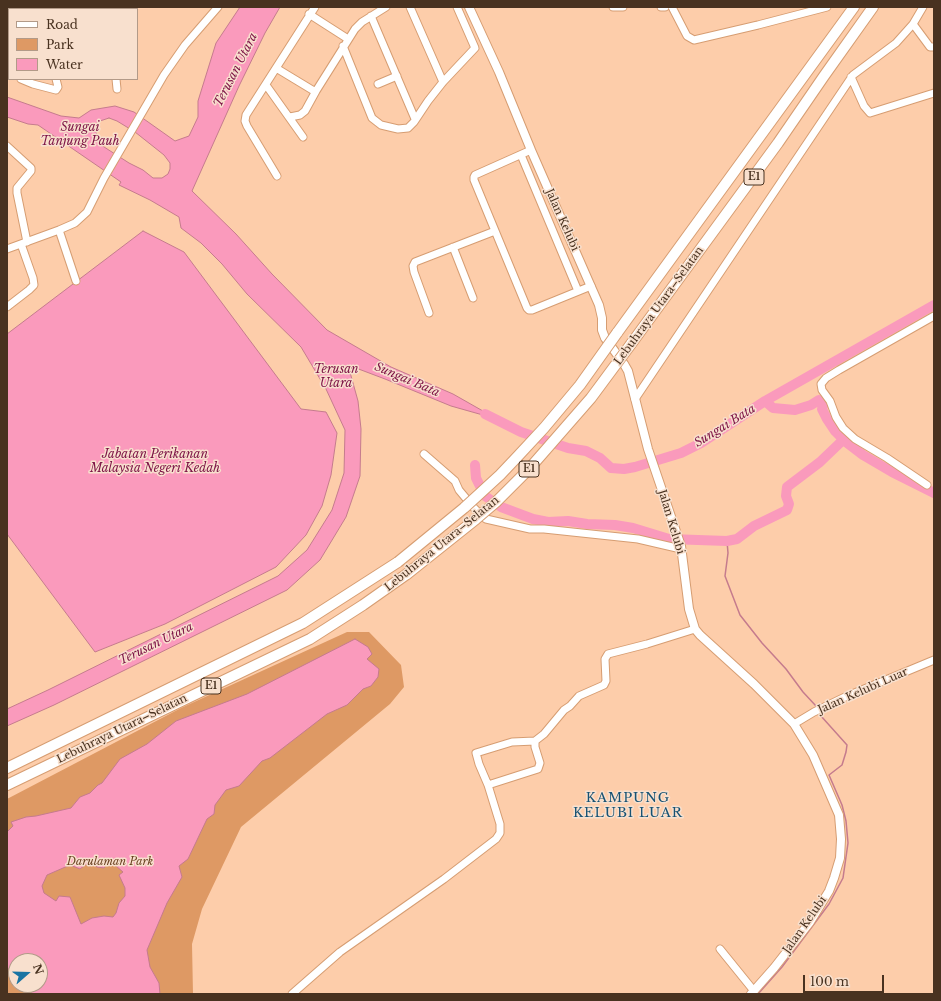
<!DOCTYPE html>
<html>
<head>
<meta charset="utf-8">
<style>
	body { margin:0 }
	#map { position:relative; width:941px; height:1001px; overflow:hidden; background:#fdcdaa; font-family:"Libre Baskerville",serif }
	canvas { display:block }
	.frame { position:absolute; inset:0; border:8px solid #493220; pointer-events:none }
	.legend { position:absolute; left:8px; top:8px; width:130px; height:72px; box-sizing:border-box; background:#f8e0ce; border:1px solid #b29a88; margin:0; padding:5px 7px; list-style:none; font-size:12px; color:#493220 }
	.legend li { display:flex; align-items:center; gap:8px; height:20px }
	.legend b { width:20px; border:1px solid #b29a88 }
	.north { position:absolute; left:8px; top:953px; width:40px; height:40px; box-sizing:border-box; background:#f8e0ce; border:1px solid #b29a88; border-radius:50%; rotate:70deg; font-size:11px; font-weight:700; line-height:16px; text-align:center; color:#493220 }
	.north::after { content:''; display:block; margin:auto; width:14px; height:18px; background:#1a74a3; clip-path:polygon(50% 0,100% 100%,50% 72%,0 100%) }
	.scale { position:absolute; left:803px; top:975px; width:81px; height:18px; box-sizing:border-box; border:2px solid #493220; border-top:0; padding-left:5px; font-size:12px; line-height:14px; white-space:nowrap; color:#493220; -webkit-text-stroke:3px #f8e0ce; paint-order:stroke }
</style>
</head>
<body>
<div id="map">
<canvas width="941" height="1001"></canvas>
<div class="frame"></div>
<ul class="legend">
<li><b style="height:5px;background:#fff"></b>Road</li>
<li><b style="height:11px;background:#de9964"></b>Park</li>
<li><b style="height:11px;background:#fa9abc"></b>Water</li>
</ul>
<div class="north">N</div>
<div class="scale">100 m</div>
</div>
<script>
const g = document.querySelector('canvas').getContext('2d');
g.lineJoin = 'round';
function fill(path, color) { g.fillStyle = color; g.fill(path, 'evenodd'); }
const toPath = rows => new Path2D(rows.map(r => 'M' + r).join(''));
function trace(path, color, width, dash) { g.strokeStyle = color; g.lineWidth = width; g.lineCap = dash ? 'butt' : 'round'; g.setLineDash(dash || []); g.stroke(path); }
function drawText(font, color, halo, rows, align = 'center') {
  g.font = font + ' "Libre Baskerville",serif'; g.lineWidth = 3; g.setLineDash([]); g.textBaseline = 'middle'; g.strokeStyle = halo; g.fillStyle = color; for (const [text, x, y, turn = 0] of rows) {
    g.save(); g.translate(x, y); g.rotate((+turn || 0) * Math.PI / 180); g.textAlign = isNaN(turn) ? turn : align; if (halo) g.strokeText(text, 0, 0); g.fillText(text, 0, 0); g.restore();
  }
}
const green = toPath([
	[347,632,369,632,401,665,404,687,390,704,241,827,202,909,192,944,193,994,7,994,7,799,181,708],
	[16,961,40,961,40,985,16,985]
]);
const water = toPath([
	[240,7,280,7,265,33,239,86,192,191,236,234,272,274,327,330,391,367,453,394,497,419,451,406,385,379,348,365,358,401,361,429,360,476,346,517,320,560,287,590,54,705,7,726,7,709,48,690,278,576,307,550,332,510,344,473,345,430,326,389,301,347,247,294,222,264,201,243,181,228,179,217,150,200,119,185,121,182,38,125,28,124,7,117,7,97,61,116,79,118,91,110,115,106,134,112,175,141,189,136,198,117,198,101,216,43,240,7],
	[109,118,117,121,135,132,164,155,170,163,170,169,168,174,162,178,153,178,143,170,129,163,101,145,96,132,97,126,100,121,109,118],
	[143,231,184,252,301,409,326,412,337,433,331,475,322,506,306,535,276,567,165,624,95,652,7,534,7,334,143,231],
	[355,639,368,647,372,654,367,659,379,669,378,677,371,686,363,689,347,705,327,714,270,758,262,761,239,786,226,790,215,805,214,814,207,819,188,859,179,866,182,877,167,903,147,950,150,967,159,983,160,994,32,994,28,985,40,985,40,961,16,961,16,974,7,968,7,832,13,826,11,822,26,817,36,816,71,808,80,797,90,793,98,785,102,783,120,759,147,744,176,721,247,694,355,639],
	[108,862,116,866,123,872,119,875,125,888,125,896,119,903,116,913,113,917,104,916,92,918,81,924,70,897,59,896,56,901,44,893,42,886,47,875,70,865,80,869,85,865,91,863,97,867,104,868,108,862]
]);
const stream = toPath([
	[727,541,728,553,725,576,740,615,762,643,786,669,803,692,816,706],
	[758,994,782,967,829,904,843,878,848,843,846,821,842,805,829,775,842,765,846,752,847,745,821,716]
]);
const river = toPath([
	[765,401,773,408,795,410,811,405,819,400,824,403,822,409,827,419,835,431,846,442,863,455,892,472,934,493],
	[485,414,521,432,568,448,586,451,600,458,611,468,624,469,635,467,681,453,701,443,765,401,934,305],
	[475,465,476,478,485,496,501,507,533,519,548,522,568,521,587,524,615,525,633,528,669,539,727,541,737,539,754,526,787,510,789,504,786,496,787,487,820,462,844,439]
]);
const minor = toPath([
	[87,7,88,9],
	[410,7,443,82],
	[613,7,623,7],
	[661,7,665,7],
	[672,7,687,36,694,40,758,25,827,7],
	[309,14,348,39],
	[371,16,415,119],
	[913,24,930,47,934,47],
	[343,46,372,118,381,125,398,129,408,128,414,122,428,101,443,82,475,48,457,7],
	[276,68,314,91,316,91,355,29,362,22,386,7],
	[7,75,9,75],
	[851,77,864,106,870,113,934,93],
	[21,79,33,84,56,90,58,87,56,79],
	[116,79,117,89],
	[378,84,397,76],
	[266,85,303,137],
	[290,117,300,115,305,111,316,91],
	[7,146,31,168,31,171,17,188,17,193,27,242],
	[531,150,475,175,474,177,474,180,527,308,529,310,532,310,591,286],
	[521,155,578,291],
	[277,176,247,126,245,121,246,115,315,7],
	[59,230,76,281],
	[453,247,473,298],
	[7,249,59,230,75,223,87,212,104,178,164,75,185,45,218,7],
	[7,307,29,290,34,285,33,278,21,244],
	[429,313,414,272,413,266,415,262,495,231],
	[635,399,853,75,896,43,913,24,923,7],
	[424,454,455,481,459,490,474,508,483,517,486,519,530,529,544,529,638,539,681,549],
	[927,485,887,458,855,439,843,428,836,417,830,401,822,390,821,384,826,378,839,370,934,316],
	[794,724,814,712,845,697,934,660],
	[488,785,479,764,476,753,512,742,535,741],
	[720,949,754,991],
	[292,994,340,952,444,879,496,839,500,833,500,824,488,785,538,769,540,763,535,747,535,741,544,734,564,710,570,706,579,696,604,685,606,681,605,659,608,654,647,644,695,629]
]);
const major = toPath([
	[469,7,499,72,531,150,599,305,602,318,602,330,605,338,624,364,628,371,648,449,681,546,689,609,695,629,700,635,754,684,794,724,813,755,839,815,841,839,840,858,834,878,829,891,810,922,774,968,751,994]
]);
const highway = toPath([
	[617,333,854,7],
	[631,344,778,143,824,76,873,7],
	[7,768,303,623,398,562],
	[7,785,310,639,363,605,407,574]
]);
const highwayBridge = toPath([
	[398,562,464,508,500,475,518,456,544,428,580,385,617,333],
	[407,574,476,519,496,502,529,469,591,398,631,344]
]);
const shields = [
	[754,177,20],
	[529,469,20],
	[211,686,20]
];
const shieldNames = [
	["E1",754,177],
	["E1",529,469],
	["E1",211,686]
];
const streetNames = [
	["Jalan Kelubi",562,220,66],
	["Lebuhraya Utara–Selatan",659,306,-54],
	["Jalan Kelubi",671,522,73],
	["Lebuhraya Utara–Selatan",442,544,-39],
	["Jalan Kelubi Luar",863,691,-24],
	["Lebuhraya Utara–Selatan",122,729,-26],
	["Jalan Kelubi",805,925,-55]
];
const parkNames = [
	["Darulaman Park",110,862]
];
const waterNames = [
	["Terusan Utara",236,70,-63],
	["Sungai",80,128],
	["Tanjung Pauh",80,142],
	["Terusan",336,370],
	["Utara",336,384],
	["Sungai Bata",407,380,23],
	["Sungai Bata",725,426,-32],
	["Jabatan Perikanan",155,455],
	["Malaysia Negeri Kedah",155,469],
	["Terusan Utara",156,644,-26]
];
const quarterNames = [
	["KAMPUNG",628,798],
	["KELUBI LUAR",628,813]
];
fill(green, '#de9964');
fill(water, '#fa9abc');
trace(water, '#c57b8d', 1);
trace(stream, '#c57b8d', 1.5);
trace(river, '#fa9abc', 10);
trace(minor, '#d69d72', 9);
trace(major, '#d69d72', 10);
trace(highway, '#d69d72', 12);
trace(minor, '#fff', 7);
trace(major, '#fff', 8);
trace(highway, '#fff', 10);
trace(highwayBridge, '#d69d72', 12, []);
trace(highwayBridge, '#fff', 10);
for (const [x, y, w] of shields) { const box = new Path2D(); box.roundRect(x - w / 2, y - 8, w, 16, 3); g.fillStyle = '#f8e0ce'; g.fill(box); trace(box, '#493220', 1); }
drawText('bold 10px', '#493220', null, shieldNames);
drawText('11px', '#493220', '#f8e0ce', streetNames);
drawText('italic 11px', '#6b4222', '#f8e0ce', parkNames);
drawText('italic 12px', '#7d1346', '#f8e0ce', waterNames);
g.letterSpacing = '1px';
drawText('13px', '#175273', '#f8e0ce', quarterNames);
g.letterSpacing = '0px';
</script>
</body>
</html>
